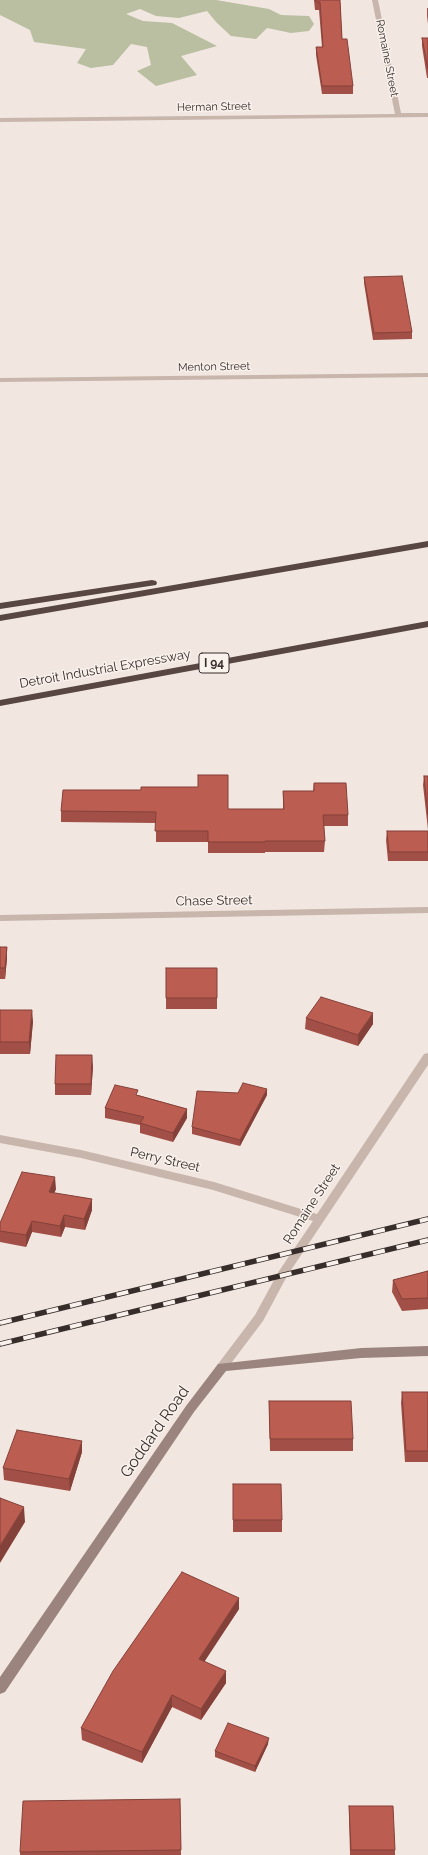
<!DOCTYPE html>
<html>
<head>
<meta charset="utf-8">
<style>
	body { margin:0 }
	canvas { display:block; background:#f1e6e0 }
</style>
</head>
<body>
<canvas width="428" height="1855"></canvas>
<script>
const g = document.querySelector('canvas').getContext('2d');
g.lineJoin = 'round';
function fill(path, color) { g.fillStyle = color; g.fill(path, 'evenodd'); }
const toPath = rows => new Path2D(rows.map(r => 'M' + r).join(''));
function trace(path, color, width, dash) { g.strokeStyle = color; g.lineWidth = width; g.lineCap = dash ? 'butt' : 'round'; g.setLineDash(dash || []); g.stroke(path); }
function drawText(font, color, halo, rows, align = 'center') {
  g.font = font + ' Raleway,sans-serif'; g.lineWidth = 3; g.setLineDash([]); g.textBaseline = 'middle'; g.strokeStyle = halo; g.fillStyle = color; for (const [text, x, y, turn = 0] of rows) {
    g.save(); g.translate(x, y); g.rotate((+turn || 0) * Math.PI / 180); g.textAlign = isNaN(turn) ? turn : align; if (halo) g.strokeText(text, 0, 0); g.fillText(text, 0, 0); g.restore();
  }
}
const green = toPath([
	[0,0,216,0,269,9,281,15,309,16,314,24,309,31,291,33,267,28,256,39,231,36,216,22,207,11,179,18,156,16,140,9,126,14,143,21,172,23,217,46,181,56,197,75,156,86,137,71,151,65,147,47,131,44,113,65,91,68,77,63,86,49,34,42,30,30,0,15]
]);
const street = toPath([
	[372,0,378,0,401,113,428,113,428,117,0,122,0,118,395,114,372,0],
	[428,373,428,377,0,382,0,378,428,373],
	[428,907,428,913,0,921,0,915,428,907],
	[428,1053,428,1065,287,1276,263,1321,226,1370,222,1372,218,1370,216,1367,218,1364,255,1315,279,1271,313,1221,213,1190,81,1158,0,1143,0,1135,81,1150,214,1182,317,1214,424,1054,428,1053]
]);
const secondary = toPath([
	[428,1346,428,1356,361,1358,226,1371,194,1412,5,1692,0,1694,0,1677,186,1406,218,1364,361,1348,428,1346]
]);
const highway = toPath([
	[428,541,428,547,0,621,0,615,428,541],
	[152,580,156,581,157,583,156,585,0,609,0,603,152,580],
	[428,621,428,627,0,706,0,700,428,621]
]);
const rail = toPath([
	[0,1323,428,1219],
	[0,1344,428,1240]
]);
const wall = toPath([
	[314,0,340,0,342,39,353,86,353,94,322,94,316,55,316,47,322,47,319,10,315,10],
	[427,8,428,8,428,24,427,16],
	[422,38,428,38,428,78,427,78,422,46],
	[364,277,412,332,412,339,373,340,364,283],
	[424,776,428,776,428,830,423,785],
	[314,783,348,815,348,826,324,826,325,841,324,852,265,852,265,853,208,853,208,842,156,842,156,823,61,822,61,811,228,809,283,809,283,791,313,791],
	[387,831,428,831,428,861,388,861,386,840],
	[0,947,7,947,7,958,5,979,0,979],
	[217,968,217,1009,166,1009,166,998],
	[0,1010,33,1021,30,1054,0,1054],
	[306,1018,373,1024,358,1046,305,1029],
	[93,1066,91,1095,55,1095,55,1084],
	[138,1095,187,1109,187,1118,173,1142,140,1133,140,1125,105,1118,105,1108],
	[267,1095,240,1146,192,1134,192,1127],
	[56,1189,54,1193,92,1199,92,1210,85,1230,65,1227,61,1237,32,1232,26,1247,0,1242,0,1223],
	[428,1271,428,1309,402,1311,392,1292,393,1280],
	[402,1392,428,1392,428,1462,405,1462,401,1403],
	[269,1401,353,1439,353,1451,270,1451],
	[82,1452,70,1491,4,1480,3,1468],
	[233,1484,282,1520,282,1532,233,1532],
	[239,1598,239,1609,204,1661,226,1683,201,1720,172,1707,142,1763,82,1740,81,1728],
	[268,1744,255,1772,215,1757,215,1751],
	[180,1799,181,1855,20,1855,20,1852],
	[349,1806,395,1850,395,1855,350,1855,349,1817]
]);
const shadedWall = toPath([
	[7,947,7,958,5,979,5,968],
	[32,1010,33,1021,30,1054,29,1042],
	[373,1013,373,1024,358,1046,358,1035],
	[92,1055,93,1066,91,1095,91,1084],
	[267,1089,267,1095,240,1146,240,1140],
	[187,1109,187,1118,173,1142,173,1133],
	[55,1177,56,1189,50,1203,49,1192],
	[92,1199,92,1210,85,1230,84,1219],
	[64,1215,65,1227,61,1237,60,1226],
	[32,1221,32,1232,26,1247,26,1235],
	[82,1441,82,1452,70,1491,69,1479],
	[24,1507,25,1522,0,1563,0,1546],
	[239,1598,239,1609,199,1670,199,1659],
	[226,1671,226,1683,201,1720,201,1709],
	[172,1695,172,1707,142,1763,142,1752],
	[269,1738,268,1744,255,1772,255,1766]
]);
const building = toPath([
	[315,0,340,0,342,39,347,39,353,86,322,86,316,47,323,47,320,2,316,2,315,0],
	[422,38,428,38,428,69,422,38],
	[402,276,412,332,374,333,364,277,402,276],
	[198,775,228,775,228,809,284,809,283,791,314,791,314,783,346,783,348,815,323,815,325,841,265,841,265,842,208,842,208,831,155,831,156,812,61,811,63,790,141,790,141,787,198,787,198,775],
	[424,776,428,776,428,815,424,776],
	[387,831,428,831,428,852,389,852,387,831],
	[0,947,7,947,5,968,0,968,0,947],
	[166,968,217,968,217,998,166,998,166,968],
	[321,997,373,1013,358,1035,306,1018,321,997],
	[0,1010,32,1010,29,1042,0,1042,0,1010],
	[56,1055,92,1055,91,1084,55,1084,56,1055],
	[243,1083,267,1089,240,1140,192,1127,197,1091,238,1093,243,1083],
	[115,1085,138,1090,136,1095,187,1109,173,1133,140,1123,144,1117,105,1108,115,1085],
	[22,1172,55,1177,49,1192,92,1199,84,1219,64,1215,60,1226,32,1221,26,1235,0,1231,0,1223,22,1172],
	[428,1271,428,1298,402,1299,393,1280,428,1271],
	[402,1392,428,1392,428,1451,406,1451,402,1392],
	[269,1401,351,1401,353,1439,270,1439,269,1401],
	[17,1430,82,1441,69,1479,3,1468,17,1430],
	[233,1484,281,1484,282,1520,233,1520,233,1484],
	[0,1498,24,1507,0,1546,0,1498],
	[182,1572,239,1598,199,1659,226,1671,201,1709,172,1695,142,1752,81,1728,113,1671,182,1572],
	[228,1723,269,1738,255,1766,215,1751,228,1723],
	[180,1799,181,1850,20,1852,23,1801,180,1799],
	[349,1806,393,1806,395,1850,351,1850,349,1806]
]);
const farStreetnames = [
	["Romaine Street",387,58,79],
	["Herman Street",214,107,-1],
	["Menton Street",214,367,-1]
];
const shields = [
	[214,663,30]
];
const shieldNames = [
	["I 94",214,663]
];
const streetNames = [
	["Detroit Industrial Expressway",105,669,-10],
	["Chase Street",214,901,-1],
	["Perry Street",165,1160,13],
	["Romaine Street",312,1204,-57]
];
const nearStreetnames = [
	["Goddard Road",155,1432,-55]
];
fill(green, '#b9bfa0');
fill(street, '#c8b5ac');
fill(secondary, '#9c847e');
fill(highway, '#574642');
trace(rail, '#372d2a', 5.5);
trace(rail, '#f9f1ec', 4, [12]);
fill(wall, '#a25047');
fill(shadedWall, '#844139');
fill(building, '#bc5d52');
trace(building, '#844139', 1);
drawText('11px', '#372d2a', '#f9f1ec', farStreetnames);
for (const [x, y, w] of shields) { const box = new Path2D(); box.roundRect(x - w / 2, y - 10, w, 20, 3); g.fillStyle = '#f9f1ec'; g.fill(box); trace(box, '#372d2a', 1); }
drawText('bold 12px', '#372d2a', null, shieldNames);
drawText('13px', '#372d2a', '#f9f1ec', streetNames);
drawText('16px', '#372d2a', '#f9f1ec', nearStreetnames);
</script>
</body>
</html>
